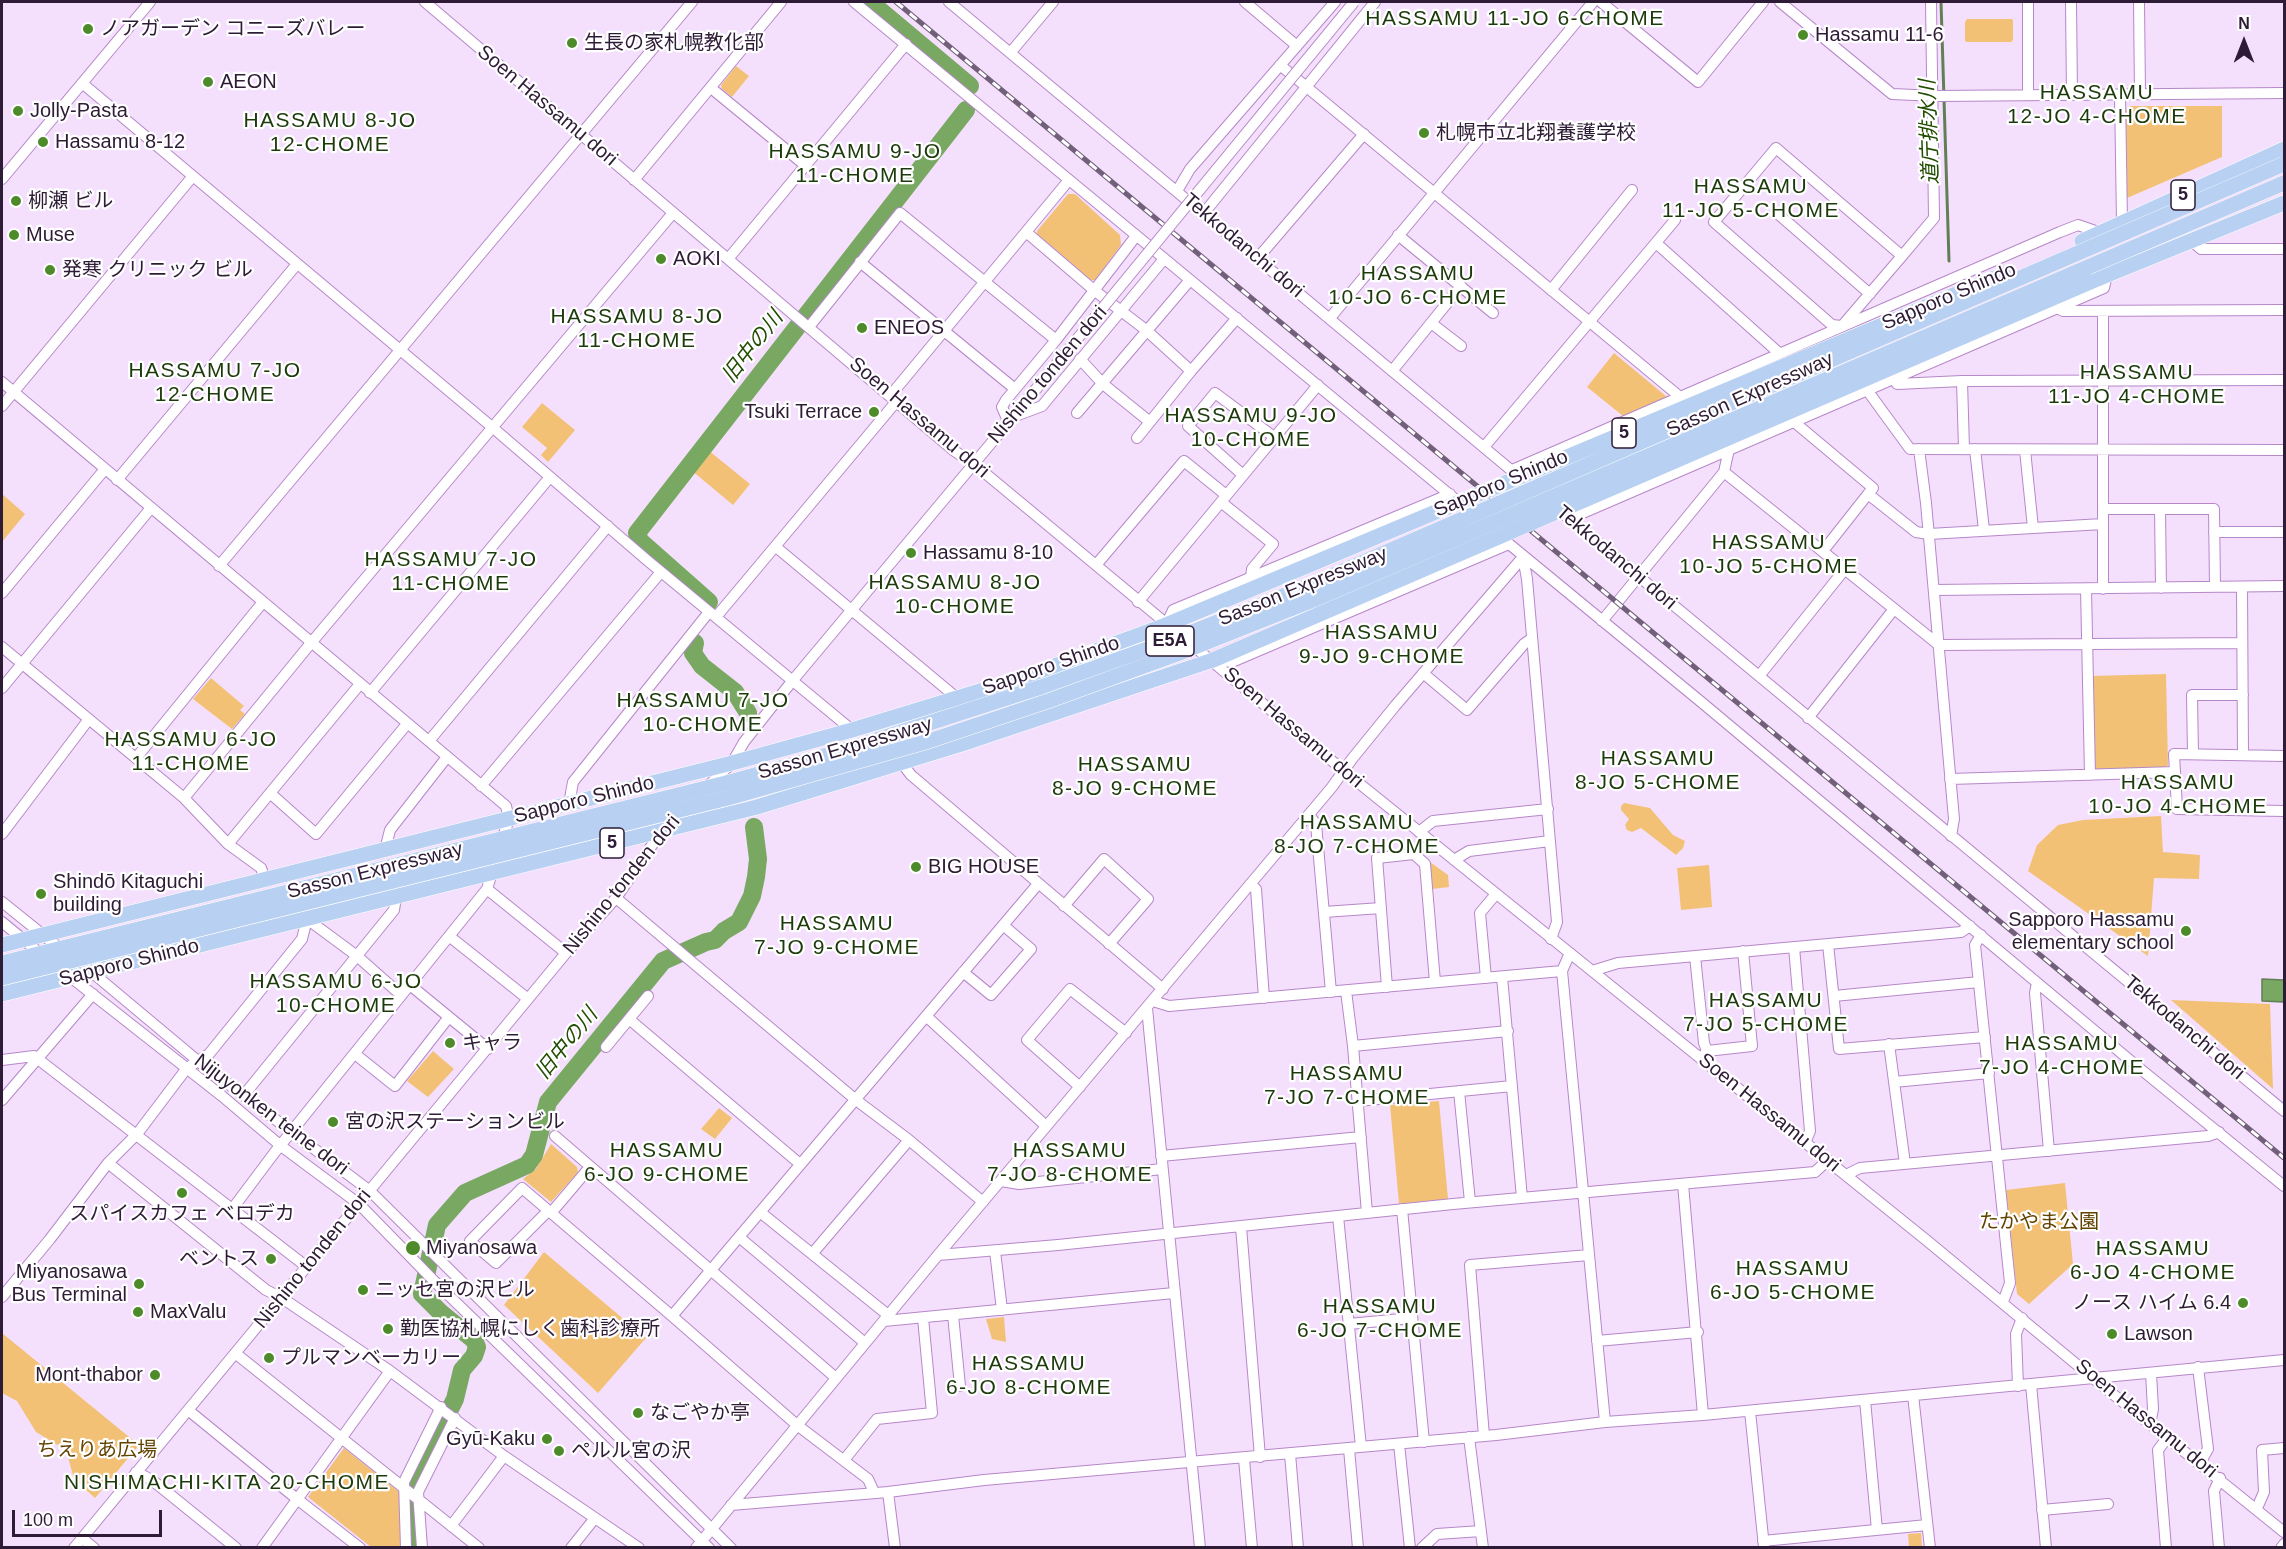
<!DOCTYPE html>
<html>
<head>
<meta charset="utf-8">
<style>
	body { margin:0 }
	#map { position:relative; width:2286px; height:1549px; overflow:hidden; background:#f4e0fc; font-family:Helvetica,sans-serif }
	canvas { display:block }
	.frame { position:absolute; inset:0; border:3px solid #2e1b35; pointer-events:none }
	.north { position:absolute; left:2214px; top:12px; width:60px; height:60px; -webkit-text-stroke:4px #fff; paint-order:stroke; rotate:0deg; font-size:16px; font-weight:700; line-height:24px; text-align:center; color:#2e1b35 }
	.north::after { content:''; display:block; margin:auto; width:21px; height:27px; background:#2e1b35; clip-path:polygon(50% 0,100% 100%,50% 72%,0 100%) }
	.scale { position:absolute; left:12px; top:1510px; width:150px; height:27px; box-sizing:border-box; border:3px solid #2e1b35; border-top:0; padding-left:8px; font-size:18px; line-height:21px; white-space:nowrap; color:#2e1b35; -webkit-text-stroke:4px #fff; paint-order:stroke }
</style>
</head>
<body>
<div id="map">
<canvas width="2286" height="1549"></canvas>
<div class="frame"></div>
<div class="north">N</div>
<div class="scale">100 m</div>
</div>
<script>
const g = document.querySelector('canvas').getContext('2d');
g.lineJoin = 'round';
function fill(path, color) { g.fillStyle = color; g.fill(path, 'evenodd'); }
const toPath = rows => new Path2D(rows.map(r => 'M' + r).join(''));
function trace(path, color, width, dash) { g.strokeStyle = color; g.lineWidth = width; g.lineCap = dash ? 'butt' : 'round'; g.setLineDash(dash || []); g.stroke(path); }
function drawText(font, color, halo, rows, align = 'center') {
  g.font = font + ' Helvetica,"Noto Sans JP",sans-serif'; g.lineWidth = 4.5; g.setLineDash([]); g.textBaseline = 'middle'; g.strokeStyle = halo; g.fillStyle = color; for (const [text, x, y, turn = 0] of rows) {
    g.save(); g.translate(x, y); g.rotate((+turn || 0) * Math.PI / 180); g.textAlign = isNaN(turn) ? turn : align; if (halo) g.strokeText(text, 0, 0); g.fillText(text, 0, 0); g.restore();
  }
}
const green = toPath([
	[1967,19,2012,19,2013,21,2013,40,2011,42,1967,42,1965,41,1965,22],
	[736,66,749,76,732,97,722,89,721,85],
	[2130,106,2222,106,2222,157,2127,198,2126,111],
	[1068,194,1075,194,1120,235,1121,245,1095,280,1091,280,1037,234,1037,231],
	[1614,353,1667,397,1623,416,1587,387],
	[542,403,575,430,548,462,541,455,547,448,522,427],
	[708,450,750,484,733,505,691,470],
	[2,494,25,514,2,542],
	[2166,674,2168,765,2165,768,2095,769,2091,676],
	[211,678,244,706,240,710,245,714,232,729,193,699],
	[1624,803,1650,808,1673,835,1685,841,1683,848,1676,855,1641,828,1632,832,1627,830,1625,825,1629,819,1621,810,1621,806],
	[2161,816,2163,852,2200,855,2199,879,2154,878,2148,956,2028,871,2037,845,2058,825,2083,820],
	[1430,862,1448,875,1449,887,1432,889],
	[1709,865,1712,907,1681,910,1677,868],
	[2171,1000,2270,1004,2273,1089],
	[433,1051,454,1069,428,1097,407,1081],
	[1439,1101,1448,1199,1399,1204,1390,1105],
	[719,1108,732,1118,715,1139,701,1129],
	[551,1144,577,1167,578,1172,551,1202,523,1179,536,1169],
	[2065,1183,2073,1264,2029,1304,2017,1294,2006,1190],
	[544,1252,646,1338,598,1393,504,1305],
	[1004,1317,1006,1342,992,1339,986,1319],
	[2,1333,139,1445,95,1498,74,1479,66,1450,36,1432,17,1401,2,1393],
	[344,1448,399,1492,401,1547,371,1547,308,1497],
	[1921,1533,1922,1547,1909,1547,1908,1534]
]);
const water = toPath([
	[2262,979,2284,980,2284,1002,2262,1001,2262,979]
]);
const stream = toPath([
	[1941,2,1949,261]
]);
const river = toPath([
	[870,2,970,86],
	[709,602,640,541,637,533,966,110],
	[695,643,693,653,702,666,735,692,748,713],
	[414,1548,411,1502,414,1481,455,1399,462,1370,474,1356,477,1347,474,1340,441,1313,422,1294,437,1225,465,1193,527,1165,534,1155,548,1102,663,961,706,942,715,940,724,931,739,922,752,896,756,877,758,859,754,827]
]);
const minor = toPath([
	[425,2,953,450,974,464,1355,780,1925,1239,2093,1378,2284,1532],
	[854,2,1478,518],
	[949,2,1523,480],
	[1245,2,1297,46],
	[1601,2,1698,82,1763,2],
	[1780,2,1892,94,1937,96,2284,93],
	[2071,2,2072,95],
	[2139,2,2140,94],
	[1011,52,1053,2],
	[1280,65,1679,396],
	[82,83,492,427,648,561,852,730],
	[711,88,806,166],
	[2120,94,2122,223],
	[2028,95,2028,2],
	[2,179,150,2],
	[634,180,781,2],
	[1177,191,1190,169,1335,2],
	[1204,213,1375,2],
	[1777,213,1870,294],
	[1026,232,1095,291,1146,330,1191,371],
	[1398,235,1493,313],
	[2192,241,2201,249,2284,249],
	[1656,243,1779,353],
	[1902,256,1776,148,1714,222,1832,325,1842,326,1902,256,1934,218,1931,2],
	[728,259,906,44],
	[1257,259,1364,134],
	[860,262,1015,389],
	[1551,290,1632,190],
	[2057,308,2063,311,2284,310],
	[1330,318,1593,2],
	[1431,323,1461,346],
	[809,327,900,213,1056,340],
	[1080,359,1103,384,1150,422],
	[1392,371,1461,286],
	[1894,379,1897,384,1962,381,2284,380],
	[1962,381,1964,449],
	[2,382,506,806,509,819,501,843],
	[1867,390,1910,449,2284,450],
	[890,396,1069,180],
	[2,406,193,176],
	[1077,413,1190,280],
	[1013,417,1042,406,1164,259],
	[1793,421,1873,488,1868,494,1916,532,1929,534,2103,524],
	[1009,423,1002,407,1006,400,1056,340,1136,236],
	[1137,438,1191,371,1237,318],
	[1484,447,1675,220],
	[1919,449,1926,503,1954,819,1951,836],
	[1975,449,1984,530],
	[2025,450,2033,528],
	[1512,470,2060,232,2078,225,2101,233],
	[1724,472,1939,645,2242,643],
	[1243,475,1188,426,1215,393,1274,437],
	[117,480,297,264],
	[1221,502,1273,544,1252,569,1251,577],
	[1555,507,2284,1111],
	[2103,509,2214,509,2215,587],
	[2160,509,2161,588],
	[1569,519,2104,288,2107,275],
	[2214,532,2284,532],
	[1497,534,1700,701,2138,1067,2284,1186],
	[776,547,957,698],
	[1823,551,1868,494],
	[1523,557,1527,579,1557,922,1551,939],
	[1096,565,1184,461,1226,495],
	[219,566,692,2],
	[2242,587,2243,755],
	[2086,589,2090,775],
	[2103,589,2103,311],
	[1934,590,2284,586],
	[2,593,105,469],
	[1138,602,1318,385],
	[716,617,896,402],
	[1602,621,1724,472,1729,449],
	[1166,625,1173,610,1450,494],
	[2,647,184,798,228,844,261,868,265,880],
	[1215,660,1232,662,1509,544],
	[1423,673,1467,710,1524,644,1531,639],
	[1759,676,1845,569],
	[2,688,151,508],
	[370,693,550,477],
	[1808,718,1894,609],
	[429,741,608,526],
	[2193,754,2192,695,2243,695],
	[2284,756,2174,754,2177,809,2284,811],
	[136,758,263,602],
	[901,762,911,775,1163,989],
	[1950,779,2175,772],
	[481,786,661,572],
	[707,787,732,763,744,742,793,680,1018,411],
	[270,793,316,834,407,724],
	[184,798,311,643,673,213],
	[569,804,573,782,709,612],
	[1309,815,1316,824,1331,992],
	[1419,832,1433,821,1548,809],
	[2,834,89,719],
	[228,844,360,684],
	[385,850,390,830,447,757],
	[1454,860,1469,851,1550,841],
	[1250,884,1256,889,1264,998],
	[487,889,566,953],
	[616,898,856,1100,909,1140,983,1202],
	[2,902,63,951],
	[1064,906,1104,859,1148,899,1109,944],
	[1324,912,1381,908],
	[2,922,42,955],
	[1981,935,1975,945,2010,1283,2003,1302],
	[449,936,528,999],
	[1828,944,1839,1049,1985,1037],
	[1794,947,1810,1131,1805,1143],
	[1570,953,1562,971,1605,1422],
	[1695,956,1704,1043,1707,1051],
	[88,969,198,1061,370,1191,731,1548],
	[1592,971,1618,963,1961,932,1970,926],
	[963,972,991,995,1031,949,1003,925],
	[68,975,222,1096,281,1146,359,1204,437,1284,709,1548],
	[1502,977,1522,1198],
	[1486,978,1480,913,1496,894],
	[2037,983,2035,993,2049,1151],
	[410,985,488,1049],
	[1387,987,1377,858,1414,854,1425,864,1435,982],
	[1346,991,1353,1046,1367,1213],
	[1834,996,1979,982],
	[1153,1001,1169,1006,1562,971],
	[1147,1008,1200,1548],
	[926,1016,1046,1126],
	[629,1019,800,1164],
	[1889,1044,1905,1164],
	[1353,1046,1508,1031],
	[606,1047,648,996],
	[355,1054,395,1086,449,1017],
	[1701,1059,1707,1051,1752,1046,1743,951],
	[2,1060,34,1056,307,1267],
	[1894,1082,1989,1073],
	[1080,1087,1027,1040,1070,989,1126,1033],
	[1459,1091,1470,1202],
	[244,1095,394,910,396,897],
	[2,1100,93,994],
	[1358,1101,1512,1086],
	[555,1136,836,1378],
	[1161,1156,1361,1137],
	[108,1163,266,1290,282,1298,390,1371,504,1456,639,1548],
	[1846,1175,1860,1168,2208,1136,2219,1132],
	[1001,1181,1019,1184,1162,1169],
	[1683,1184,1703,1415],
	[233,1208,275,1152,487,889,493,869],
	[1402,1209,1424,1442],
	[548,1211,496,1263,470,1241,522,1188,672,1316,797,1425,868,1479,874,1492],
	[760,1212,888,1315],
	[551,1213,590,1167],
	[1338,1216,1361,1447],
	[1241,1227,1260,1457],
	[739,1237,865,1343],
	[995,1251,1002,1310],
	[812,1254,909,1140],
	[938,1255,1058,1245,1453,1204,1815,1172,1828,1160],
	[2,1297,50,1239,108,1163,137,1134,187,1068,209,1054,302,939,307,919,357,956,401,995],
	[953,1315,960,1386],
	[672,1316,1038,884],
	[884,1321,1174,1293],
	[1349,1324,1412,1318],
	[1597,1341,1698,1332],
	[235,1353,479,1548],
	[2198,1367,2208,1449,2200,1463],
	[2031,1384,2046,1548],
	[2018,1386,2016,1334,2022,1318],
	[1913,1395,1930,1548],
	[1865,1400,1877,1530],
	[188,1410,297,1499,360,1548],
	[1750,1411,1764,1547],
	[2150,1424,2153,1409,2151,1373],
	[1484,1436,1470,1265,1589,1255],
	[1469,1437,1483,1548],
	[1399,1444,1410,1548],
	[1349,1449,1358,1548],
	[1290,1454,1298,1548],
	[1244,1459,1252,1548],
	[844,1460,877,1419,932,1413,923,1318],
	[136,1472,152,1480,236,1548],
	[888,1492,895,1548],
	[731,1505,888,1492,984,1480,1496,1435,1605,1422,1703,1415,2284,1360],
	[2257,1508,2264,1492,2262,1450,2284,1448],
	[2042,1510,2108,1504],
	[451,1526,504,1456],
	[82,1538,94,1548],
	[1763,1541,1927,1525],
	[74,1548,566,953,616,898,663,829],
	[262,1548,390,1371],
	[406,1548,404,1482,441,1407],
	[422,1548,418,1492,455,1418],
	[571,1548,595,1518],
	[696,1548,938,1255,1332,787,1352,759,1395,706,1523,557],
	[1422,1548,1437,1534,1481,1531],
	[2166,1548,2158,1450,2167,1438],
	[2219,1548,2214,1491,2220,1478],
	[2281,1548,2284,1544]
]);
const highway = toPath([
	[2082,241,2284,149],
	[2090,282,2284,203],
	[2,945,732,763,852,730,1013,681,1166,625],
	[2,994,757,807,971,741,1213,660]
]);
const rail = toPath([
	[896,2,2284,1158]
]);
const minorBridge = toPath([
	[1018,411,1354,2]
]);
const highwayBridge = toPath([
	[1166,625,2004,274],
	[1213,660,2090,282],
	[2,963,726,783,845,750,1041,687,1172,640,1308,586,2284,164],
	[2,978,728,798,929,741,1048,701,1177,654,1313,600,2284,183]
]);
const markers = [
	[88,29,6,"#4d8a2a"],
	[1803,35,6,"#4d8a2a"],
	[572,43,6,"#4d8a2a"],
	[208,82,6,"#4d8a2a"],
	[18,111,6,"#4d8a2a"],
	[1424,133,6,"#4d8a2a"],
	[43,142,6,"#4d8a2a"],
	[16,201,6,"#4d8a2a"],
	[14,235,6,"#4d8a2a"],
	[661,259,6,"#4d8a2a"],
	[50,270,6,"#4d8a2a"],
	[862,328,6,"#4d8a2a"],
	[874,412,6,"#4d8a2a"],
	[911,553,6,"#4d8a2a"],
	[916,867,6,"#4d8a2a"],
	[41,894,6,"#4d8a2a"],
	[2186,931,6,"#4d8a2a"],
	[450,1043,6,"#4d8a2a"],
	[333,1122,6,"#4d8a2a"],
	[182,1193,6,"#4d8a2a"],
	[413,1248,8,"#4d8a2a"],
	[271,1259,6,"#4d8a2a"],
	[139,1284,6,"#4d8a2a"],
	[363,1290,6,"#4d8a2a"],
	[2243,1303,6,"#4d8a2a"],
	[138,1312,6,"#4d8a2a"],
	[388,1329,6,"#4d8a2a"],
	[2112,1334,6,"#4d8a2a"],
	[269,1358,6,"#4d8a2a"],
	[155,1375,6,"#4d8a2a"],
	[638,1413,6,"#4d8a2a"],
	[547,1439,6,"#4d8a2a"],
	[559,1451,6,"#4d8a2a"]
];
const shields = [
	[2183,195,24],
	[1624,433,24],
	[1170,641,48],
	[612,843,24]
];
const shieldNames = [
	["5",2183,195],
	["5",1624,433],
	["E5A",1170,641],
	["5",612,843]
];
const poiNames = [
	["ノアガーデン コニーズバレー",100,29],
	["Hassamu 11-6",1815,35],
	["生長の家札幌教化部",584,43],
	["AEON",220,82],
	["Jolly-Pasta",30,111],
	["札幌市立北翔養護学校",1436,133],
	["Hassamu 8-12",55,142],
	["柳瀬 ビル",28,201],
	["Muse",26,235],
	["AOKI",673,259],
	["発寒 クリニック ビル",62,270],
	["ENEOS",874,328],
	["Tsuki Terrace",862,412,"right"],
	["Hassamu 8-10",923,553],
	["BIG HOUSE",928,867],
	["Shindō Kitaguchi",53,882],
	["building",53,905],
	["Sapporo Hassamu",2174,920,"right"],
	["elementary school",2174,943,"right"],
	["キャラ",462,1043],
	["宮の沢ステーションビル",345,1122],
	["スパイスカフェ ベロデカ",182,1214,"center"],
	["Miyanosawa",426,1248],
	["ベントス",259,1259,"right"],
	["Miyanosawa",127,1272,"right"],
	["Bus Terminal",127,1295,"right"],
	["ニッセ宮の沢ビル",375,1290],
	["ノース ハイム 6.4",2231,1303,"right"],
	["MaxValu",150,1312],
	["勤医協札幌にしく歯科診療所",400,1329],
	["Lawson",2124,1334],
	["プルマンベーカリー",281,1358],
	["Mont-thabor",143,1375,"right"],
	["なごやか亭",650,1413],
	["Gyū-Kaku",535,1439,"right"],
	["ペルル宮の沢",571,1451]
];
const streetNames = [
	["Soen Hassamu dori",547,106,40],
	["Tekkodanchi dori",1243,246,40],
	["Sapporo Shindo",1949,297,-23],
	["Nishino tonden dori",1048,375,-50],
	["Sasson Expressway",1750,395,-24],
	["Soen Hassamu dori",919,418,40],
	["Sapporo Shindo",1501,484,-23],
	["Tekkodanchi dori",1616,558,40],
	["Sasson Expressway",1303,587,-22],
	["Sapporo Shindo",1051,666,-19],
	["Soen Hassamu dori",1293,728,40],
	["Sasson Expressway",845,749,-16],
	["Sapporo Shindo",584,800,-14],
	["Sasson Expressway",375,871,-14],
	["Nishino tonden dori",622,885,-51],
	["Sapporo Shindo",129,963,-14],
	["Tekkodanchi dori",2184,1028,40],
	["Soen Hassamu dori",1769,1113,39],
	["Nijuyonken teine dori",271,1115,37],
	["Nishino tonden dori",313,1259,-51],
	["Soen Hassamu dori",2146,1419,39]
];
const parkNames = [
	["たかやま公園",2039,1222],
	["ちえりあ広場",97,1450]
];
const neighbourhoodNames = [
	["HASSAMU 11-JO 6-CHOME",1515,19],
	["HASSAMU",2097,93],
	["12-JO 4-CHOME",2097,117],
	["HASSAMU 8-JO",330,121],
	["12-CHOME",330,145],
	["HASSAMU 9-JO",855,152],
	["11-CHOME",855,176],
	["HASSAMU",1751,187],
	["11-JO 5-CHOME",1751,211],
	["HASSAMU",1418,274],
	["10-JO 6-CHOME",1418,298],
	["HASSAMU 8-JO",637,317],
	["11-CHOME",637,341],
	["HASSAMU 7-JO",215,371],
	["12-CHOME",215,395],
	["HASSAMU",2137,373],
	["11-JO 4-CHOME",2137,397],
	["HASSAMU 9-JO",1251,416],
	["10-CHOME",1251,440],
	["HASSAMU",1769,543],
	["10-JO 5-CHOME",1769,567],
	["HASSAMU 7-JO",451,560],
	["11-CHOME",451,584],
	["HASSAMU 8-JO",955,583],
	["10-CHOME",955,607],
	["HASSAMU",1382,633],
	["9-JO 9-CHOME",1382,657],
	["HASSAMU 7-JO",703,701],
	["10-CHOME",703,725],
	["HASSAMU 6-JO",191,740],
	["11-CHOME",191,764],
	["HASSAMU",1658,759],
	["8-JO 5-CHOME",1658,783],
	["HASSAMU",1135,765],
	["8-JO 9-CHOME",1135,789],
	["HASSAMU",2178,783],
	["10-JO 4-CHOME",2178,807],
	["HASSAMU",1357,823],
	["8-JO 7-CHOME",1357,847],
	["HASSAMU",837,924],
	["7-JO 9-CHOME",837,948],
	["HASSAMU 6-JO",336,982],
	["10-CHOME",336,1006],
	["HASSAMU",1766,1001],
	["7-JO 5-CHOME",1766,1025],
	["HASSAMU",2062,1044],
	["7-JO 4-CHOME",2062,1068],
	["HASSAMU",1347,1074],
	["7-JO 7-CHOME",1347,1098],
	["HASSAMU",667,1151],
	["6-JO 9-CHOME",667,1175],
	["HASSAMU",1070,1151],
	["7-JO 8-CHOME",1070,1175],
	["HASSAMU",2153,1249],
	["6-JO 4-CHOME",2153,1273],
	["HASSAMU",1793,1269],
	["6-JO 5-CHOME",1793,1293],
	["HASSAMU",1380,1307],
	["6-JO 7-CHOME",1380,1331],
	["HASSAMU",1029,1364],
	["6-JO 8-CHOME",1029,1388],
	["NISHIMACHI-KITA 20-CHOME",227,1483]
];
const waterNames = [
	["道庁排水川",1930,132,-92],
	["旧中の川",753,347,-52],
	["旧中の川",567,1044,-51]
];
fill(green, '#f3c176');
fill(water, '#78a861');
trace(water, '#627e54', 1.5);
trace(stream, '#627e54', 3);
trace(river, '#78a861', 18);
trace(minor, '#b687c9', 12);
trace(highway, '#fff', 16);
trace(minor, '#fff', 10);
trace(highway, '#b8d0f2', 15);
trace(rail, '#725f7a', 5);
trace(rail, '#fff', 3, [9]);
trace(minorBridge, '#b687c9', 12, []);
trace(highwayBridge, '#fff', 16, []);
trace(minorBridge, '#fff', 10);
trace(highwayBridge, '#b8d0f2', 15);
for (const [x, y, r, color] of markers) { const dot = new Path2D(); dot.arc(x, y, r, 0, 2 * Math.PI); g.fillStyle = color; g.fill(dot); trace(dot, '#fff', 2); }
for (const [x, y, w] of shields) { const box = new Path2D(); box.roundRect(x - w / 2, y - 15, w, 30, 4.5); g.fillStyle = '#fff'; g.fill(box); trace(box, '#2e1b35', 1.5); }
drawText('bold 18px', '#2e1b35', null, shieldNames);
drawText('20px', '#2e1b35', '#fff', poiNames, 'left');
drawText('20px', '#2e1b35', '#fff', streetNames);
drawText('20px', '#634200', '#fff', parkNames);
g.letterSpacing = '1.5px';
drawText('21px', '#1c3a0b', '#fff', neighbourhoodNames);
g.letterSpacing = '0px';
drawText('italic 21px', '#204d00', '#fff', waterNames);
</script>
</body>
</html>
